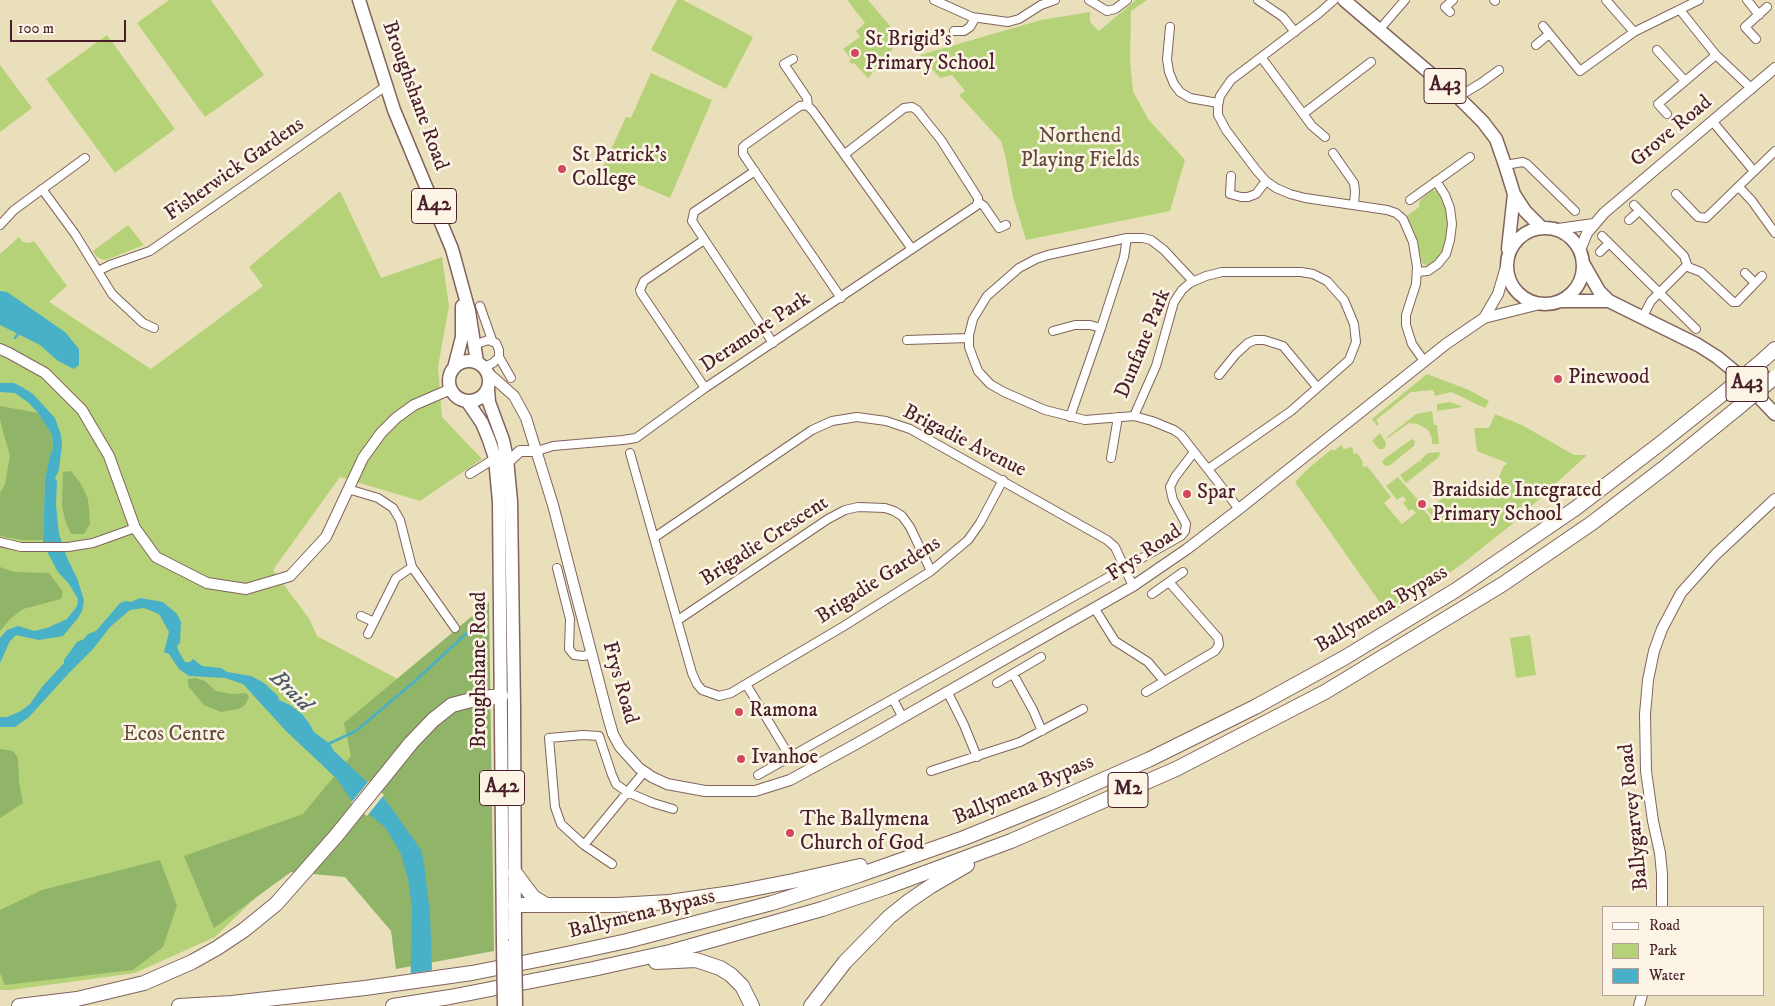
<!DOCTYPE html>
<html>
<head>
<meta charset="utf-8">
<style>
	body { margin:0 }
	#map { position:relative; width:1775px; height:1006px; overflow:hidden; background:#e9e0bb; font-family:"IM FELL DW Pica",serif }
	canvas { display:block }
	.legend { position:absolute; left:1602px; top:906px; width:162px; height:90px; box-sizing:border-box; background:#fcf5e5; border:1px solid #b59f9b; margin:0; padding:6px 9px; list-style:none; font-size:15px; color:#4a1f2b }
	.legend li { display:flex; align-items:center; gap:10px; height:25px }
	.legend b { width:25px; border:1px solid #b59f9b }
	.scale { position:absolute; left:10px; top:20px; width:116px; height:22px; box-sizing:border-box; border:2px solid #4a1f2b; border-top:0; padding-left:6px; font-size:15px; line-height:18px; white-space:nowrap; color:#4a1f2b; -webkit-text-stroke:4px #fcf5e5; paint-order:stroke }
</style>
</head>
<body>
<div id="map">
<canvas width="1775" height="1006"></canvas>
<ul class="legend">
<li><b style="height:6px;background:#fff"></b>Road</li>
<li><b style="height:14px;background:#b6d278"></b>Park</li>
<li><b style="height:14px;background:#48b0c7"></b>Water</li>
</ul>
<div class="scale">100 m</div>
</div>
<script>
const g = document.querySelector('canvas').getContext('2d');
g.lineJoin = 'round';
function fill(path, color) { g.fillStyle = color; g.fill(path, 'evenodd'); }
const toPath = rows => new Path2D(rows.map(r => 'M' + r).join(''));
function trace(path, color, width, dash) { g.strokeStyle = color; g.lineWidth = width; g.lineCap = dash ? 'butt' : 'round'; g.setLineDash(dash || []); g.stroke(path); }
function drawText(font, color, halo, rows, align = 'center') {
  g.font = font + ' "IM FELL DW Pica",serif'; g.lineWidth = 5; g.setLineDash([]); g.textBaseline = 'middle'; g.strokeStyle = halo; g.fillStyle = color; for (const [text, x, y, turn = 0] of rows) {
    g.save(); g.translate(x, y); g.rotate((+turn || 0) * Math.PI / 180); g.textAlign = isNaN(turn) ? turn : align; if (halo) g.strokeText(text, 0, 0); g.fillText(text, 0, 0); g.restore();
  }
}
const green = toPath([
	[169,0,211,0,264,75,205,117,137,23],
	[677,0,683,0,753,37,726,89,651,50],
	[847,0,868,0,901,39,868,78,854,63,852,64,849,61,851,59,843,49,860,37,856,31,865,23],
	[1136,0,1147,0,1131,11,1130,59,1133,91,1148,119,1185,160,1170,211,1026,240,1013,197,1005,155,1001,141,959,95,965,91,952,75,940,78,920,55,1041,20,1090,12,1090,22,1099,31],
	[107,35,175,129,115,173,46,79],
	[0,65,32,108,0,132],
	[651,73,712,100,670,198,602,169,626,117,631,118],
	[1432,190,1438,191,1443,197,1451,225,1444,252,1438,262,1429,267,1422,263,1416,236,1407,216,1419,207,1420,200],
	[340,191,381,278,442,257,449,306,438,367,442,417,482,459,420,501,340,477,273,570,310,620,317,636,441,702,309,846,215,937,135,973,11,990,0,990,0,254,19,237,23,242,30,243,34,241,67,286,49,302,151,369,263,286,249,267],
	[128,225,144,245,106,260,101,259,96,256,93,251],
	[1427,374,1469,390,1489,401,1485,408,1451,392,1435,396,1433,390,1411,392,1376,420,1379,424,1377,426,1372,419],
	[1450,402,1463,407,1437,411,1437,404],
	[1432,411,1434,425,1437,425,1439,444,1432,444,1432,438,1428,430,1418,424,1409,423,1388,438,1387,437,1416,414],
	[1495,414,1522,425,1574,455,1587,455,1511,525,1462,564,1390,614,1383,607,1295,482,1310,467,1332,449,1334,451,1341,445,1344,449,1352,447,1354,454,1357,453,1363,462,1362,465,1364,467,1367,466,1391,497,1384,503,1402,524,1416,513,1412,509,1409,511,1403,503,1406,500,1403,496,1397,500,1386,486,1398,477,1424,507,1423,509,1433,521,1435,519,1427,510,1463,482,1492,494,1504,465,1506,465,1507,463,1477,451,1474,428,1489,428],
	[1380,433,1386,443,1385,448,1383,449,1379,449,1372,441],
	[1412,439,1415,441,1414,446,1389,466,1384,465,1382,462,1384,459],
	[1440,452,1439,457,1406,483,1400,475,1419,461,1422,463,1420,460,1428,453],
	[1530,635,1536,675,1516,678,1510,638]
]);
const forest = toPath([
	[0,406,39,413,52,435,53,449,50,455,45,480,43,540,22,540,0,536,0,493,5,484,10,456,0,420],
	[71,471,81,484,88,499,90,524,84,534,71,534,65,520,62,505,63,472],
	[0,567,14,572,49,573,63,592,61,599,23,609,10,619,0,631],
	[489,602,494,951,396,969,391,931,345,877,291,872,214,928,184,856,303,814,351,756,344,723],
	[195,678,205,681,216,691,232,694,246,693,249,697,245,705,239,709,221,712,204,705,188,686,188,679],
	[0,749,13,751,18,758,19,782,23,803,0,818],
	[160,860,177,906,163,947,133,970,5,985,0,973,0,910,42,890]
]);
const water = toPath([
	[0,291,7,292,65,332,79,349,79,365,74,369,58,361,40,345,0,325],
	[0,383,14,383,22,387,33,394,55,418,61,435,62,445,59,470,55,478,57,481,56,505,59,534,68,560,77,578,84,600,82,611,78,618,63,636,39,640,16,635,10,641,0,663,0,638,7,630,18,626,34,631,47,628,67,619,77,606,78,599,69,584,58,572,43,544,45,480,50,455,53,449,52,435,39,414,29,403,15,393,0,392],
	[140,598,163,602,177,614,181,622,180,643,177,646,179,652,185,662,190,662,193,659,202,666,221,668,227,672,251,676,264,683,278,696,279,700,290,705,302,714,309,723,314,732,330,744,334,751,384,798,393,810,421,850,424,863,430,913,432,969,430,1006,410,1006,412,908,408,879,401,854,385,827,351,800,337,779,286,731,243,684,225,678,189,676,179,669,169,654,164,652,169,632,159,614,144,608,130,610,110,627,93,649,69,673,29,717,15,727,0,727,0,717,7,717,21,711,30,704,42,687,64,663,64,660,77,642,84,639,88,634,96,631,120,603,126,601,131,602]
]);
const pier = toPath([
	[369,781,384,795,367,816,351,803],
	[434,970,433,1006,408,1006,407,974]
]);
const stream = toPath([
	[15,338,18,334],
	[328,744,356,731,415,681,467,633]
]);
const minor = toPath([
	[934,0,972,17,1008,22,1019,19,1041,5,1055,0],
	[1089,0,1107,11,1115,9,1127,0],
	[1258,0,1283,17,1295,32],
	[1334,0,1318,14,1231,80,1220,96,1218,106,1218,115,1226,130,1257,171,1266,181,1276,188,1290,194,1305,198,1387,210,1396,213,1403,219,1413,242,1417,267,1416,284,1406,315,1406,325,1412,344,1424,361],
	[1494,0,1495,1],
	[1606,0,1634,32],
	[1747,0,1759,15],
	[1680,10,1716,55,1752,89],
	[1450,12,1445,7,1453,0],
	[1543,26,1580,71,1634,32,1699,0],
	[1170,27,1167,59,1169,72,1174,84,1180,92,1190,98,1218,103],
	[1379,30,1405,0],
	[954,31,964,31,970,27,975,18],
	[1756,39,1745,27,1767,7],
	[1536,45,1549,34],
	[1657,50,1685,81],
	[1261,57,1312,126,1325,137],
	[793,59,784,64,807,98,808,106],
	[1458,97,1481,83,1499,70],
	[1303,114,1371,62],
	[1667,114,1658,104,1716,55],
	[1713,122,1753,170],
	[1333,153,1354,183,1355,191,1354,205],
	[845,154,904,108,912,107,917,110,941,140,978,198,978,202],
	[1505,165,1523,162,1527,164,1575,211],
	[755,171,694,212,692,221,773,343],
	[1231,176,1230,194,1241,197,1248,197,1256,194,1266,181],
	[1739,187,1752,201,1775,233],
	[42,189,75,234,112,294,143,323,154,328],
	[1676,194,1698,217,1706,218,1775,151],
	[1410,200,1470,157],
	[978,202,984,206,999,228,1006,225],
	[1634,205,1684,256,1688,267,1701,272,1733,302,1737,302,1762,276],
	[1629,220,1639,211],
	[0,225,14,210,85,158],
	[1602,236,1696,329],
	[704,240,644,281,640,290,641,293,705,388],
	[1600,252,1609,243],
	[98,271,110,265,150,251,386,86],
	[1417,272,1428,271,1438,264,1446,254,1450,240,1452,224,1450,208,1445,195,1436,181],
	[1745,273,1755,283],
	[1193,281,1164,250,1151,240,1143,238,1127,238,1048,255,1036,259,1019,268,987,296,973,319,969,335,969,347,978,371,990,384,1004,392,1045,410,1085,420,1134,416,1152,421,1174,430,1181,435,1239,509],
	[841,298,743,154,743,147,745,145,800,106,807,105,813,111,912,249],
	[480,306,492,340],
	[1642,318,1651,301,1687,265],
	[1053,331,1075,325,1090,325,1101,328,1124,257,1127,238],
	[907,340,968,338],
	[474,345,488,340,496,343,499,350,499,357,493,363,484,367],
	[499,357,511,378],
	[1219,375,1236,354,1248,343,1255,340,1264,340,1283,346,1317,387],
	[1134,416,1156,366,1174,302,1182,290,1190,283,1206,276,1222,272,1301,272,1313,274,1327,281,1344,300,1354,324,1356,342,1349,360,1291,411,1208,469],
	[1070,417,1101,328],
	[537,451,553,446,623,440,636,438,705,388,976,206,978,202],
	[630,453,692,673,697,684,702,690,719,696,731,693,746,684,844,626,931,571,968,540,980,523,1003,480],
	[1111,458,1118,417],
	[470,474,497,457],
	[348,489,378,498,393,508,400,520,412,567,455,628],
	[655,537,812,430,832,421,857,417,886,421,910,429,1107,540,1115,547,1133,586],
	[0,542,21,547,68,547,93,543,135,528],
	[557,568,570,619,569,649,574,655,583,656,592,654],
	[1152,594,1183,572],
	[1095,609,1115,641,1148,662,1164,681],
	[361,616,374,622],
	[678,620,828,519,845,510,858,507,885,508,894,511,902,516,910,527,931,571],
	[368,634,396,578,412,567],
	[1013,674,1033,710,1042,731],
	[997,683,1041,657],
	[746,684,790,757],
	[1146,692,1215,651,1219,645,1218,638,1169,582],
	[948,693,964,725,977,757],
	[893,699,903,718],
	[931,771,1020,742,1083,709],
	[758,775,1181,536,1185,531,1186,524,1173,500,1170,487,1175,477,1194,452],
	[584,845,561,824,555,807,549,738,583,735,599,736,612,775,616,784,627,792,653,803,673,809],
	[612,864,584,845,644,772]
]);
const tertiary = toPath([
	[1558,229,1594,224],
	[1580,250,1587,233,1604,213,1775,68],
	[1484,318,1498,294,1506,267],
	[0,349,9,353,45,373,82,410,109,456,135,528,156,557,207,583,246,589,290,576,326,537,363,458,381,433,396,418,414,405,451,389],
	[488,373,514,396,526,418,553,505,608,717,613,734,620,747,639,768,652,777,667,784,705,791,755,791,790,780,856,744,1133,586,1187,549,1239,509,1446,344,1484,318,1540,304],
	[507,463,520,451,537,451],
	[1662,907,1662,874,1660,853,1653,821,1646,771,1645,714,1648,680,1654,651,1662,629,1681,593,1715,555,1775,499],
	[1639,1006,1642,995]
]);
const primary = toPath([
	[359,0,394,110,452,249,469,311,477,362],
	[1344,0,1458,97,1483,122,1496,139,1505,165,1514,194,1525,211,1541,227],
	'1507 266a38 38 0 1 1 76 0a38 38 0 1 1-76 0Z',
	[1508,249,1514,194],
	[1583,263,1599,291,1609,301,1698,345,1717,357,1734,371,1775,414],
	[1562,301,1609,301],
	'449 381a20 20 0 1 1 40 0a20 20 0 1 1-40 0Z',
	[454,368,462,337,462,306],
	[488,389,489,402,503,440,507,459,511,501,514,708,515,939],
	[467,401,482,423,489,440,495,458,499,502,503,942]
]);
const motorway = toPath([
	[1764,359,1775,349],
	[515,873,533,897,546,905],
	[515,905,617,905,669,902,732,893,793,881,860,866],
	[656,962,696,960,720,968,731,975,742,986,752,1006],
	[19,1006,77,999,144,983,192,962,217,948,244,930,276,904,336,836,411,743,433,720,452,705,475,699,501,696],
	[179,1006,232,1003,365,988,472,973,562,955,627,941,772,903,859,875,964,838,1048,804,1148,760,1255,707,1344,658,1456,590,1576,508,1661,443,1720,396],
	[393,1006,450,997,593,969,670,952,822,909,887,887,1011,841,1176,769,1325,692,1503,584,1592,523,1665,467,1734,411],
	[811,1006,845,962,889,917,909,901,931,886,967,865]
]);
const primaryBridge = toPath([
	[515,939,516,1006],
	[503,942,504,1006]
]);
const motorwayBridge = toPath([
	[1720,396,1764,359],
	[1734,411,1775,377]
]);
const markers = [
	[855,53,5,"#d1495b"],
	[562,169,5,"#d1495b"],
	[1558,379,5,"#d1495b"],
	[1187,494,5,"#d1495b"],
	[1422,504,5,"#d1495b"],
	[739,712,5,"#d1495b"],
	[741,759,5,"#d1495b"],
	[790,833,5,"#d1495b"]
];
const shields = [
	[1445,86,42],
	[434,206,45],
	[1747,384,42],
	[502,788,45],
	[1128,790,40]
];
const shieldNames = [
	["A43",1445,86],
	["A42",434,206],
	["A43",1747,384],
	["A42",502,788],
	["M2",1128,790]
];
const poiNames = [
	["St Brigid's",865,41],
	["Primary School",865,65],
	["St Patrick's",572,157],
	["College",572,181],
	["Pinewood",1568,379],
	["Braidside Integrated",1432,492],
	["Primary School",1432,516],
	["Spar",1197,494],
	["Ramona",749,712],
	["Ivanhoe",751,759],
	["The Ballymena",800,821],
	["Church of God",800,845]
];
const streetNames = [
	["Broughshane Road",414,96,70],
	["Grove Road",1672,132,-40],
	["Fisherwick Gardens",235,170,-35],
	["Deramore Park",756,333,-34],
	["Dunfane Park",1144,344,-68],
	["Brigadie Avenue",964,442,27],
	["Brigadie Crescent",765,542,-33],
	["Frys Road",1145,554,-34],
	["Brigadie Gardens",879,581,-33],
	["Ballymena Bypass",1382,610,-31],
	["Broughshane Road",481,670,-90],
	["Frys Road",619,683,74],
	["Ballymena Bypass",1024,791,-23],
	["Ballygarvey Road",1635,817,-96],
	["Ballymena Bypass",642,915,-14]
];
const parkNames = [
	["Northend",1080,138],
	["Playing Fields",1080,162],
	["Ecos Centre",174,736]
];
const waterNames = [
	["Braid",290,692,44]
];
fill(green, '#b6d278');
fill(forest, '#90b468');
fill(water, '#48b0c7');
fill(pier, '#e9e0bb');
trace(stream, '#48b0c7', 2.5);
trace(minor, '#82635d', 10);
trace(tertiary, '#82635d', 12);
trace(primary, '#82635d', 15);
trace(motorway, '#82635d', 16);
trace(minor, '#fff', 8);
trace(tertiary, '#fff', 10);
trace(primary, '#fff', 12);
trace(motorway, '#fff', 14);
trace(primaryBridge, '#82635d', 15, []);
trace(motorwayBridge, '#82635d', 16, []);
trace(primaryBridge, '#fff', 12);
trace(motorwayBridge, '#fff', 14);
for (const [x, y, r, color] of markers) { const dot = new Path2D(); dot.arc(x, y, r, 0, 2 * Math.PI); g.fillStyle = color; g.fill(dot); trace(dot, '#fcf5e5', 2); }
for (const [x, y, w] of shields) { const box = new Path2D(); box.roundRect(x - w / 2, y - 17.5, w, 35, 4); g.fillStyle = '#fcf5e5'; g.fill(box); trace(box, '#4a1f2b', 1); }
drawText('bold 20px', '#4a1f2b', null, shieldNames);
drawText('21px', '#4a1f2b', '#fcf5e5', poiNames, 'left');
drawText('21px', '#4a1f2b', '#fcf5e5', streetNames);
drawText('21px', '#654c3e', '#fcf5e5', parkNames);
drawText('italic 22px', '#495969', '#fcf5e5', waterNames);
</script>
</body>
</html>
